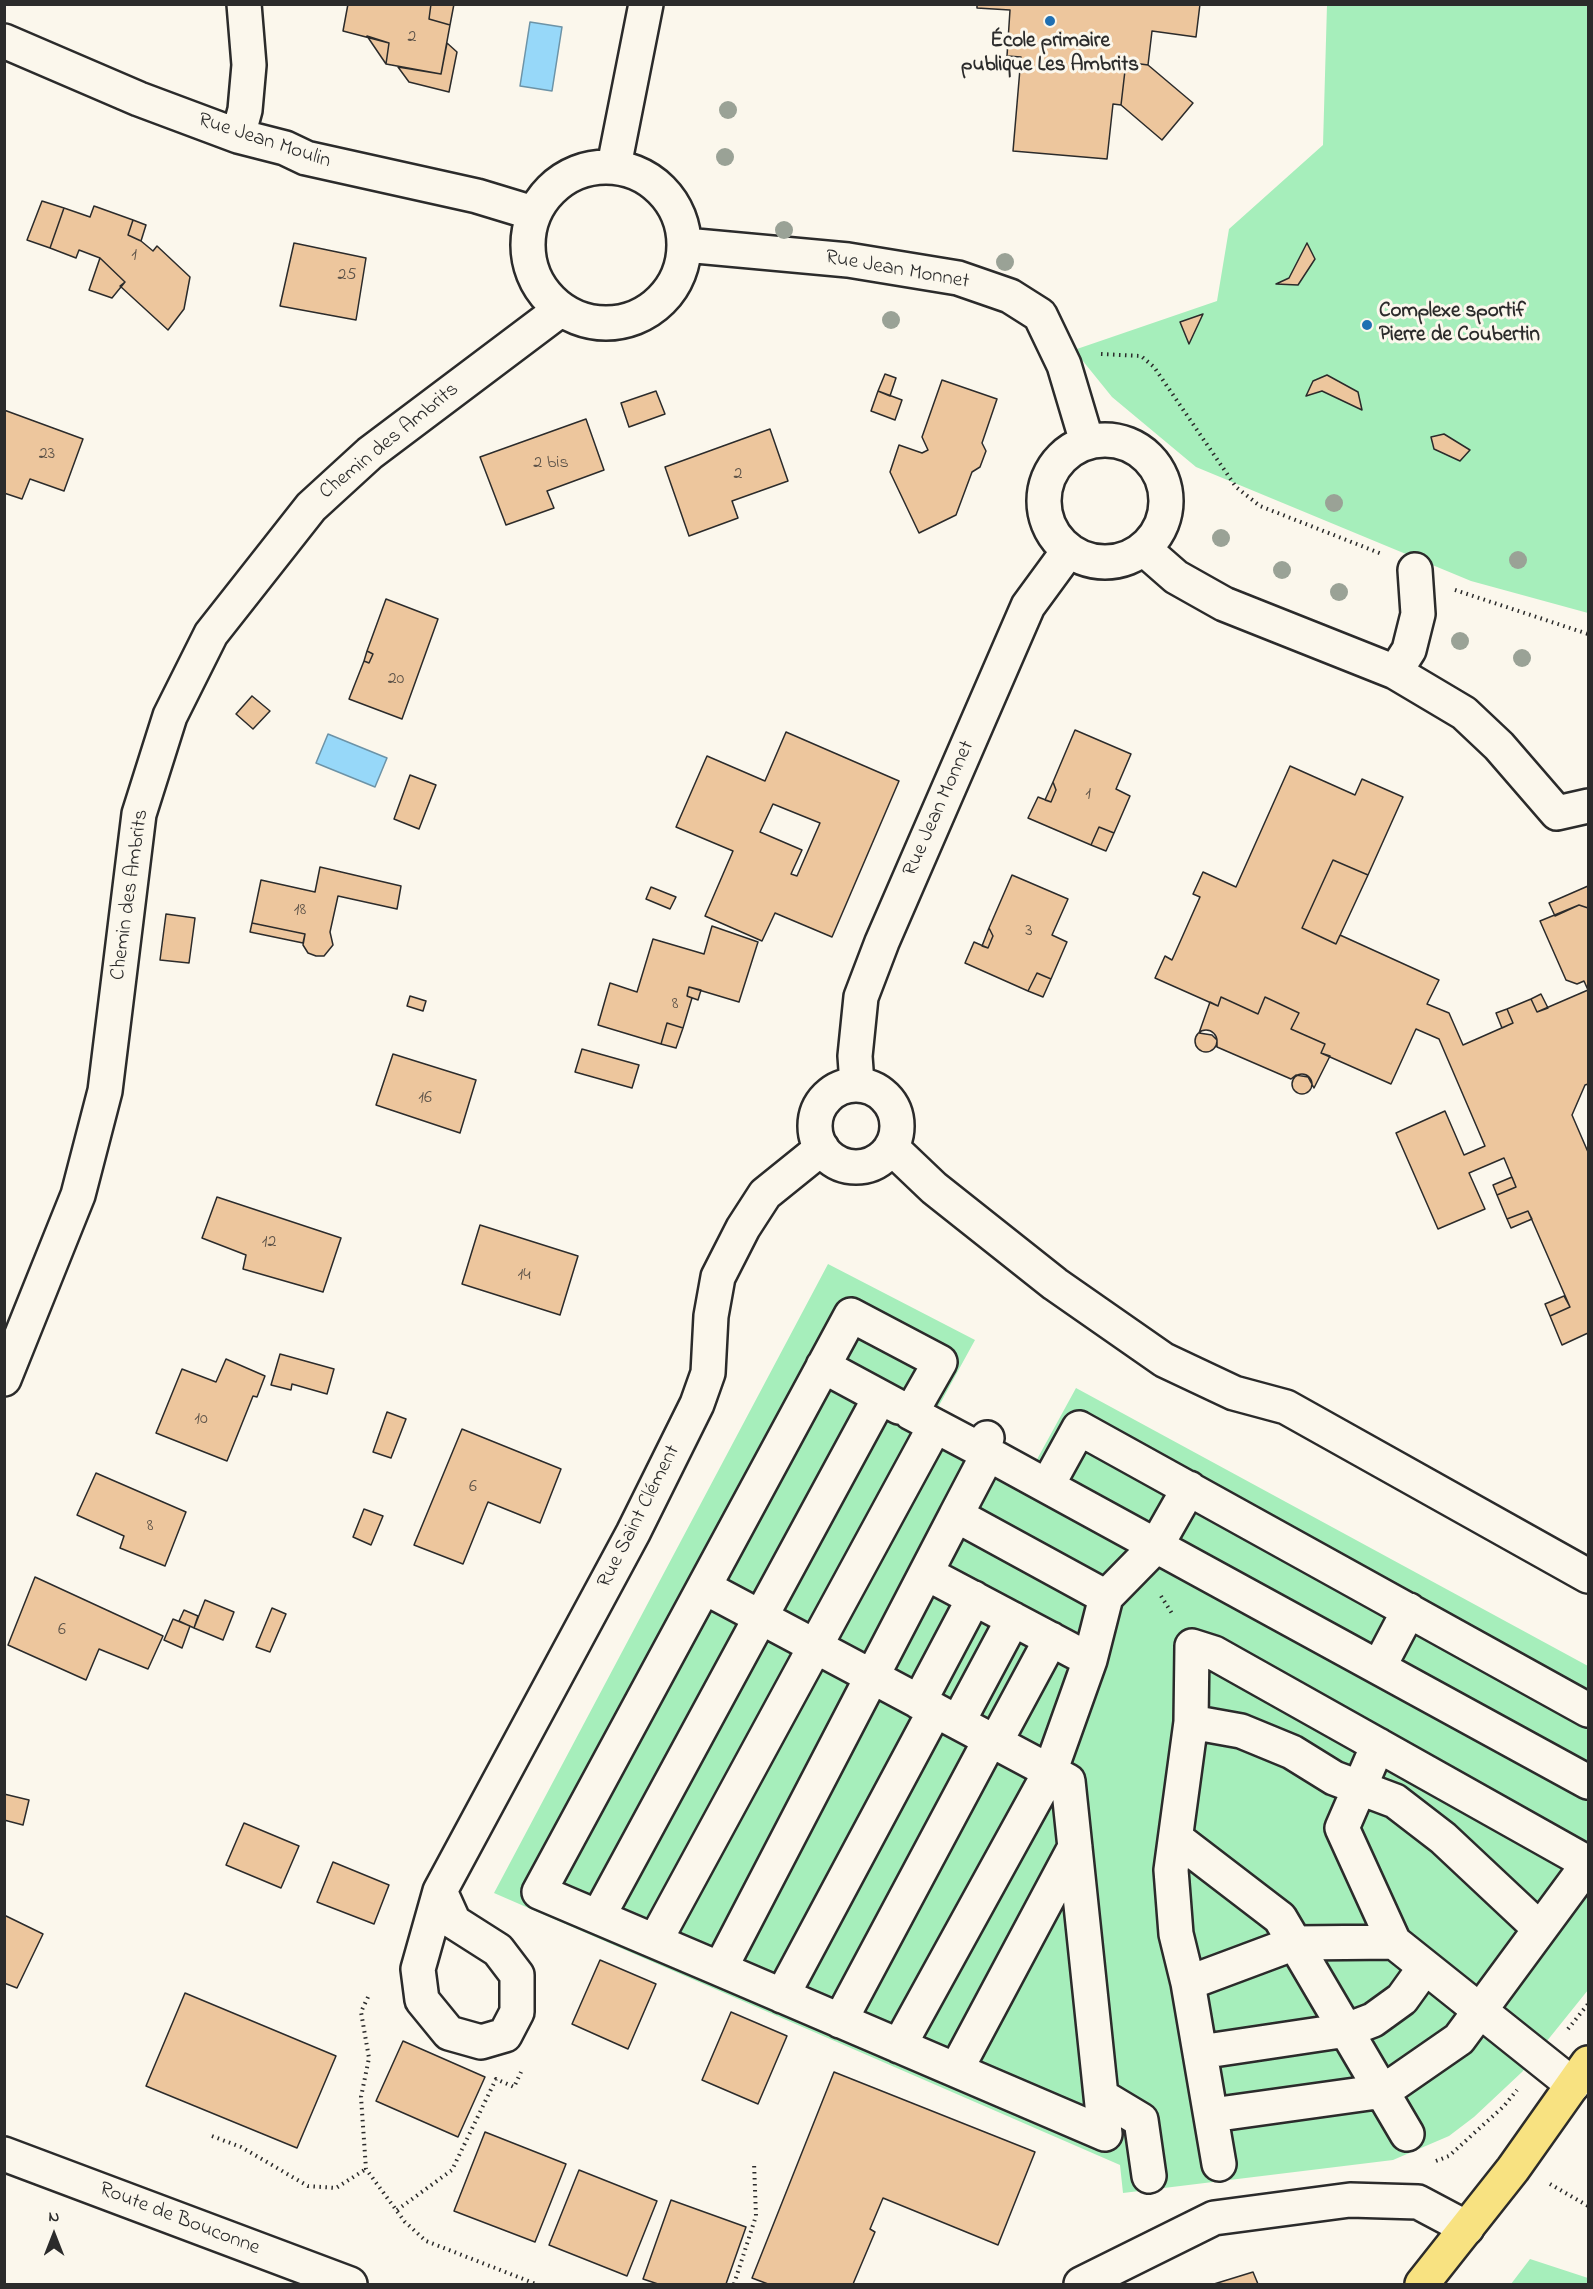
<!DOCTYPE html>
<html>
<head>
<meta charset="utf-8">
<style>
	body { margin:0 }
	#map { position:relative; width:1593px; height:2289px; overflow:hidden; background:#fbf7ec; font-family:"Indie Flower",sans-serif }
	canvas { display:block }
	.frame { position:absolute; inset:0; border:6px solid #2b2b2b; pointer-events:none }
	.north { position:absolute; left:24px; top:2205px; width:60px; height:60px; -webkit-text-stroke:4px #fbf7ec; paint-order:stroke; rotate:0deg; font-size:16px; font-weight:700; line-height:24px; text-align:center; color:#2b2b2b }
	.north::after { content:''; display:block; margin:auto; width:21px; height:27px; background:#2b2b2b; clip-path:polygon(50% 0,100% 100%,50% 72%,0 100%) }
</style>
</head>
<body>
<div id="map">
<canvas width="1593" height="2289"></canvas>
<div class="frame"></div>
<div class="north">N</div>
</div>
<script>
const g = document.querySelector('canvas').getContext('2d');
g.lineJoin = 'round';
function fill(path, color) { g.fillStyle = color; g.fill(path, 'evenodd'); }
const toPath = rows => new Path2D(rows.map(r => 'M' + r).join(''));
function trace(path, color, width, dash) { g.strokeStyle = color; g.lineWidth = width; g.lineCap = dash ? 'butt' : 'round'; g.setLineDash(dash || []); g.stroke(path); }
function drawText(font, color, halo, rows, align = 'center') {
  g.font = font + ' "Indie Flower",sans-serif'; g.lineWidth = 6; g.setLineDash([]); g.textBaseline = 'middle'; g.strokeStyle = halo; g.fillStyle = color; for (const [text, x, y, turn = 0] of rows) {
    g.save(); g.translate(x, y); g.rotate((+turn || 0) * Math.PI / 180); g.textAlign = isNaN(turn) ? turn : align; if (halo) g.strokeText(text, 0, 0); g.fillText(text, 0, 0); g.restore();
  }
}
const green = toPath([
	[1327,5,1588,5,1588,613,1471,581,1196,467,1112,397,1074,350,1217,301,1229,229,1323,145],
	[828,1264,975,1340,936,1411,1035,1463,1076,1388,1588,1666,1588,1990,1522,2072,1474,2117,1449,2136,1393,2160,1123,2193,1120,2165,494,1893],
	[1530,2259,1588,2278,1588,2284,1511,2284]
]);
const water = toPath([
	[530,22,562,27,552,91,520,86,530,22],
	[328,734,387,758,375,787,316,763,328,734]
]);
const building = toPath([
	[348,4,431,4,429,19,450,25,441,74,386,64,389,43,343,31,348,4],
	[431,4,454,4,450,25,429,19,431,4],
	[977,4,1200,4,1196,37,1152,31,1148,65,1126,62,1121,105,1113,104,1107,159,1013,151,1021,57,1007,56,1010,10,977,8,977,4],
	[367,36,389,43,386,64,367,36],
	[447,43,457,52,449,92,409,82,398,67,441,74,447,43],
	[1126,62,1148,65,1193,103,1162,140,1121,105,1126,62],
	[42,201,64,208,50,248,27,240,42,201],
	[94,206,133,220,128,235,141,241,153,251,157,246,190,277,184,309,168,330,120,286,125,282,100,258,79,250,76,258,50,248,64,208,90,217,94,206],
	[133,220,146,225,141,241,128,235,133,220],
	[294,243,366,258,356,320,280,306,294,243],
	[1307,243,1315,259,1298,285,1276,284,1289,278,1307,243],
	[100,258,125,282,112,298,89,290,100,258],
	[1203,314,1189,344,1180,322,1203,314],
	[885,374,896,378,890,396,878,391,885,374],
	[1327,375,1358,392,1362,410,1322,391,1306,396,1313,381,1327,375],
	[942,380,997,399,982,443,986,451,980,467,972,472,956,515,919,533,890,472,899,445,922,453,928,450,922,437,942,380],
	[656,391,665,414,629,427,621,403,656,391],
	[878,391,902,400,895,420,871,411,878,391],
	[4,410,83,439,64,491,30,479,22,499,4,493,4,410],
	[586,419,604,470,547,491,554,508,506,525,480,457,586,419],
	[770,429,788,481,732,501,738,518,689,536,665,467,770,429],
	[1444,434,1470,450,1460,461,1434,449,1431,437,1444,434],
	[386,599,438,619,402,719,349,699,364,661,369,663,373,654,367,651,386,599],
	[367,651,373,654,369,663,364,661,367,651],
	[252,696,270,711,253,729,236,714,252,696],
	[1075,730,1131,754,1116,789,1130,796,1114,833,1099,827,1091,845,1028,818,1038,797,1051,802,1056,790,1053,782,1075,730],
	[786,732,899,781,832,937,775,913,762,941,705,916,733,851,676,827,707,756,765,781,786,732],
	[773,804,820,823,797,876,791,874,802,850,760,832,773,804],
	[1290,766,1355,795,1362,779,1403,797,1368,875,1333,860,1302,928,1336,944,1340,935,1439,980,1427,1004,1449,1013,1463,1045,1513,1023,1507,1009,1531,999,1537,1012,1588,990,1584,981,1577,984,1566,980,1540,921,1579,905,1588,908,1588,1084,1585,1085,1572,1115,1588,1152,1588,1333,1562,1345,1550,1316,1570,1307,1528,1211,1507,1219,1497,1195,1516,1187,1504,1158,1469,1173,1485,1209,1438,1229,1396,1133,1445,1111,1464,1155,1485,1146,1439,1039,1416,1029,1391,1084,1321,1053,1325,1044,1291,1029,1299,1013,1265,997,1258,1014,1221,997,1218,1006,1155,978,1165,956,1172,960,1200,897,1193,894,1203,872,1236,887,1290,766],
	[410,775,436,785,419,829,394,819,410,775],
	[1053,782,1056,790,1051,802,1045,800,1053,782],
	[1099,827,1114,833,1106,851,1091,845,1099,827],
	[1333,860,1368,875,1336,944,1302,928,1333,860],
	[320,867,401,886,397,909,338,896,330,932,333,945,324,956,316,956,308,953,303,945,305,934,252,923,261,880,315,892,320,867],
	[1012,875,1068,899,1052,935,1067,942,1051,979,1037,973,1028,991,965,963,974,942,988,948,993,936,989,928,1012,875],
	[1588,886,1588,908,1579,905,1555,916,1549,903,1588,886],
	[651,887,676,897,670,909,646,899,651,887],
	[166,914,195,918,189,963,160,960,166,914],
	[252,923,305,934,303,943,250,932,252,923],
	[712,926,758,942,739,1002,689,987,687,996,692,998,683,1028,667,1023,661,1044,598,1025,610,983,637,992,653,939,704,954,712,926],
	[989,928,993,936,988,948,982,946,989,928],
	[1037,973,1051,979,1043,997,1028,991,1037,973],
	[689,987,701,990,698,1000,687,996,689,987],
	[1541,994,1548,1008,1537,1012,1531,999,1541,994],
	[410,996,426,1001,423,1011,407,1006,410,996],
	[1221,997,1258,1014,1265,997,1299,1013,1291,1029,1325,1044,1321,1053,1330,1056,1314,1088,1308,1077,1296,1075,1291,1079,1217,1047,1217,1040,1212,1035,1199,1033,1210,1002,1218,1006,1221,997],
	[1507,1009,1513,1023,1502,1028,1496,1013,1507,1009],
	[667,1023,683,1028,676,1048,661,1044,667,1023],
	'1195 1041a11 11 0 1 1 22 0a11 11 0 1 1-22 0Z',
	[582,1049,639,1065,632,1088,575,1072,582,1049],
	[393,1054,476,1080,460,1133,376,1105,393,1054],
	'1292 1084a10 10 0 1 1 20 0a10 10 0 1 1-20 0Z',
	[1512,1177,1516,1187,1497,1195,1493,1185,1512,1177],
	[217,1197,341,1238,323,1292,243,1269,246,1255,202,1238,217,1197],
	[1528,1211,1532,1219,1511,1228,1507,1219,1528,1211],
	[480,1225,578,1256,560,1315,462,1284,480,1225],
	[1564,1296,1570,1307,1550,1316,1545,1304,1564,1296],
	[280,1354,334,1369,327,1394,292,1384,291,1390,271,1385,280,1354],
	[226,1359,265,1376,257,1397,253,1396,227,1461,156,1433,182,1369,216,1382,226,1359],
	[387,1412,406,1419,391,1458,373,1452,387,1412],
	[462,1429,561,1469,540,1523,488,1502,463,1564,414,1545,462,1429],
	[96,1473,186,1512,165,1566,120,1548,124,1536,77,1515,96,1473],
	[364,1509,383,1516,371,1545,353,1537,364,1509],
	[35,1577,163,1636,148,1669,99,1649,86,1680,8,1645,35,1577],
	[205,1600,234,1612,223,1640,194,1628,205,1600],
	[272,1608,286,1614,270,1652,256,1647,272,1608],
	[184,1610,198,1616,194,1628,179,1621,184,1610],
	[173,1619,190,1626,182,1648,164,1640,173,1619],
	[4,1794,29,1800,23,1825,4,1820,4,1794],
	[244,1823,299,1846,281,1888,226,1865,244,1823],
	[333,1862,389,1885,374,1924,317,1902,333,1862],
	[4,1915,43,1934,17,1988,4,1983,4,1915],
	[600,1960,656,1984,628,2049,572,2024,600,1960],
	[185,1993,336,2056,297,2148,146,2086,185,1993],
	[731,2012,787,2036,758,2104,702,2080,731,2012],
	[403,2041,485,2077,458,2137,376,2101,403,2041],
	[834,2072,1035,2152,998,2245,883,2198,870,2229,875,2232,853,2284,768,2284,752,2278,834,2072],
	[485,2132,566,2164,535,2242,454,2211,485,2132],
	[579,2170,657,2201,627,2276,549,2245,579,2170],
	[671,2200,746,2227,726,2284,658,2284,643,2279,671,2200],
	[1253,2272,1258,2284,1214,2284,1253,2272]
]);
const path = toPath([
	[1101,354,1141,356,1154,367,1236,487,1260,506,1382,554],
	[1455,590,1588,634],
	[1161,1596,1173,1615],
	[368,1997,361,2012,369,2058,361,2097,366,2169,405,2222,426,2241,536,2284],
	[1568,2029,1588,2004],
	[212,2136,241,2147,308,2186,336,2188,366,2169],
	[1436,2161,1449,2156,1504,2106,1517,2090],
	[1550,2184,1588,2206],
	[397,2210,452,2170,496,2079,514,2087,521,2072],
	[734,2284,756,2216,754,2162]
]);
const minor = toPath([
	[4,41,139,99,238,136,285,148,306,158,477,196,533,213],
	[238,136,245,110,249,65,244,4],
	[614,166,646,4],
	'528 245a78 78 0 1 1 156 0a78 78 0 1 1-156 0Z',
	[685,245,848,260,958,278,1010,296,1040,315,1064,365,1087,442],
	'1044 501a61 61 0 1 1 122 0a61 61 0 1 1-122 0Z',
	[1144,549,1176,577,1224,604,1395,672,1464,713,1499,746,1557,813,1588,806],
	[1395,672,1409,650,1418,614,1415,570],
	[857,1084,855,1056,861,997,882,942,1028,606,1069,550],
	'815 1126a41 41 0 1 1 82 0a41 41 0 1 1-82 0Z',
	[891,1147,934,1188,1055,1284,1164,1360,1234,1393,1286,1407,1588,1576],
	[823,1366,899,1407],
	[4,1379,78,1195,105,1091,139,814,170,716,211,634,311,507,370,453,560,310],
	[987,1438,981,1450,1588,1782],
	[988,1454,956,1515,1106,1597,1156,1546,1189,1488],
	[1047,1486,1079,1428,1588,1710],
	[956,1515,720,1969,539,1892,851,1315,940,1362,911,1413,981,1450],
	[926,1573,1090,1660],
	[704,1587,1068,1781,1105,2134,720,1969],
	[1379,1667,1409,1610],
	[919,1702,974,1598],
	[958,1722,1013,1619],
	[1191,1722,1241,1731,1292,1752,1334,1778,1395,1801,1443,1838,1540,1929],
	[995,1743,1051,1639],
	[1378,1745,1342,1828,1394,1942],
	[1177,1839,1280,1918,1407,2134],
	[440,1891,454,1922,498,1950,517,1975,517,2012,505,2035,481,2042,449,2033,422,2000,418,1969,440,1891,633,1533,697,1404,708,1373,711,1316,718,1277,743,1228,765,1194,822,1148],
	[598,1917,880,1397],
	[655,1941,935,1426],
	[1188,1983,1295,1943,1394,1942,1573,2085],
	[782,1996,935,1710],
	[840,2021,990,1740],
	[899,2046,1050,1772,1090,1660,1106,1597],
	[1200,2052,1347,2030,1373,2020,1402,1999,1425,1967],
	[956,2070,1075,1847],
	[1101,2096,1141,2120,1149,2176],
	[1212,2115,1384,2091,1459,2039,1588,1864],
	[4,2154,350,2284],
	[1219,2164,1188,1983,1176,1934,1171,1870,1191,1722,1192,1646,1214,1653,1588,1863],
	[1081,2284,1214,2218,1350,2200,1418,2202,1467,2228]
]);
const major = toPath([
	[1422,2284,1513,2169,1588,2063]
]);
const trees = [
	[728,110],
	[725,157],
	[784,230],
	[1005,262],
	[891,320],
	[1334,503],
	[1221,538],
	[1518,560],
	[1282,570],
	[1339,592],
	[1460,641],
	[1522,658]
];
const markers = [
	[1050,21,6,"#1f6fb2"],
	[1367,325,6,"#1f6fb2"]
];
const numberNames = [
	["2",412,38],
	["1",134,256],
	["25",347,276],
	["23",47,455],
	["2 bis",551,464],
	["2",738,475],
	["20",396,680],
	["1",1088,795],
	["18",300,911],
	["3",1029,932],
	["8",675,1005],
	["16",425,1099],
	["12",269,1243],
	["14",524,1276],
	["10",201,1420],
	["6",473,1488],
	["8",150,1527],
	["6",62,1631]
];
const poiNames = [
	["École primaire",1050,43],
	["publique Les Ambrits",1050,67],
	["Complexe sportif",1379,313,"left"],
	["Pierre de Coubertin",1379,337,"left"]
];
const streetNames = [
	["Rue Jean Moulin",264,142,18],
	["Rue Jean Monnet",897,271,10],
	["Chemin des Ambrits",390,442,-39],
	["Rue Jean Monnet",940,809,-66],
	["Chemin des Ambrits",131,895,-82],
	["Rue Saint Clément",640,1517,-63],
	["Route de Bouconne",179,2220,21]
];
fill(green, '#a6eebb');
fill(water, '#97d8f9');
trace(water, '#6c93a7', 1.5);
fill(building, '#edc69d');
trace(building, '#2b2b2b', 1.5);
trace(minor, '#2b2b2b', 38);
trace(major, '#2b2b2b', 38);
trace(path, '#2b2b2b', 4, [1.5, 4.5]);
trace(minor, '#fbf7ec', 33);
trace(major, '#f8e281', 33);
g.fillStyle = '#9aa296';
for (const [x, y] of trees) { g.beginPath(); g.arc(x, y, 9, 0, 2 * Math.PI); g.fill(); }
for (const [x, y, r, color] of markers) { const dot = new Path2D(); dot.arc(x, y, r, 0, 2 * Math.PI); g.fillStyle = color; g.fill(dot); trace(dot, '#fbf7ec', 2); }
drawText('18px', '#5c5248', null, numberNames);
drawText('bold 21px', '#2b2b2b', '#fbf7ec', poiNames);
drawText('21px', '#2b2b2b', '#fbf7ec', streetNames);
</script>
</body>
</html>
